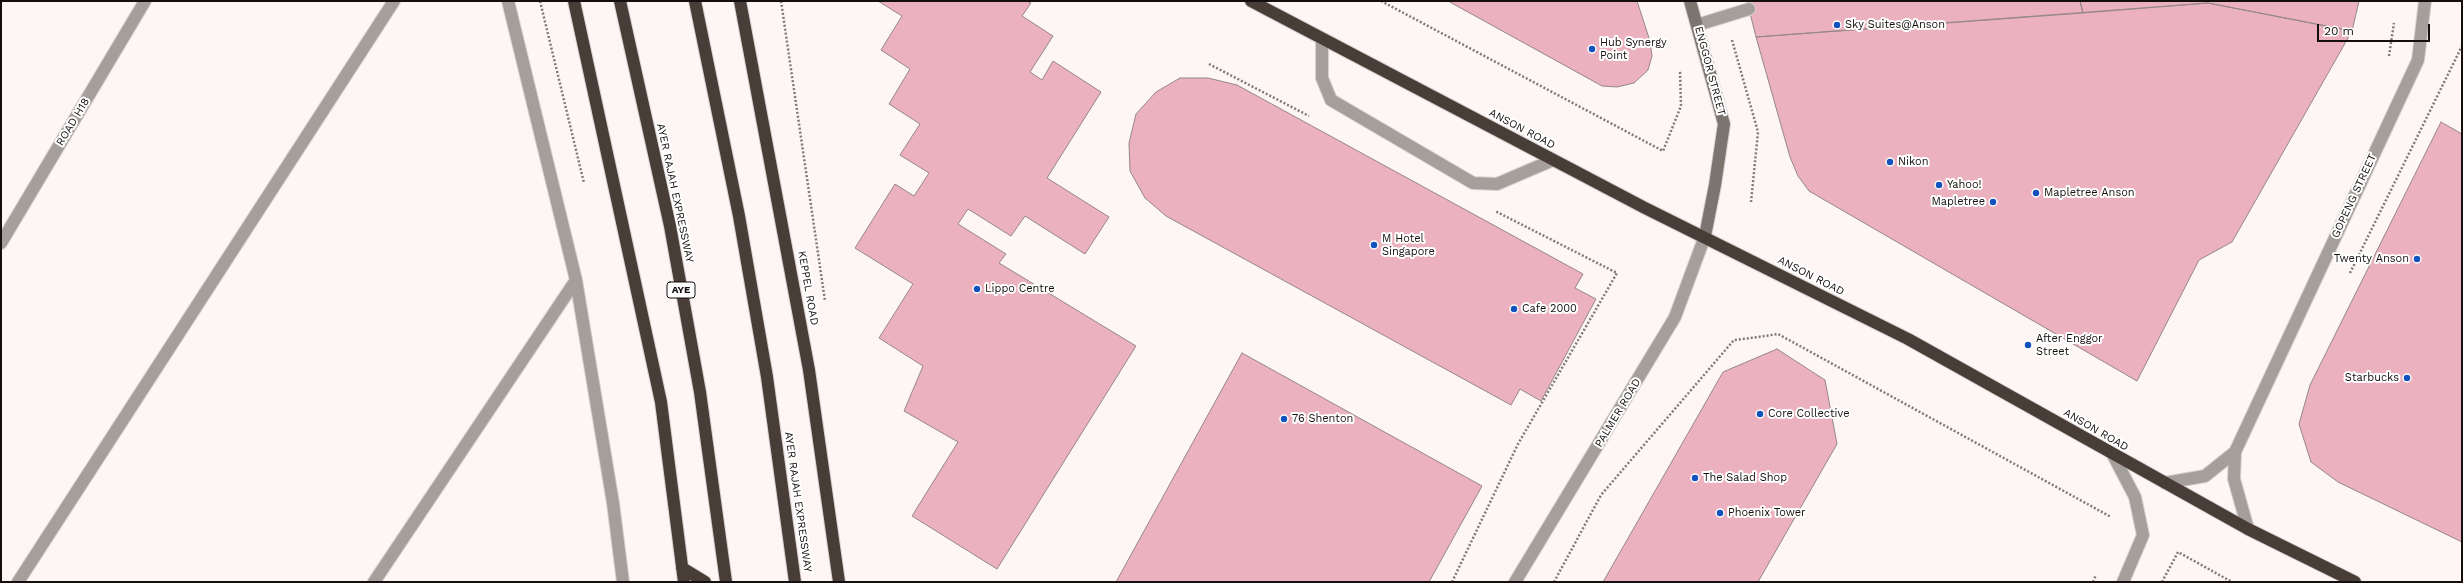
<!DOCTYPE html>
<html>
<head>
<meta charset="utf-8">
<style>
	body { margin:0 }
	#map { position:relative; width:2463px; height:583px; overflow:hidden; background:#fdf6f5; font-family:"Work Sans",sans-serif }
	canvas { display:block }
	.frame { position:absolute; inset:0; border:2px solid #140f0e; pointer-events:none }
	.scale { position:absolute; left:2317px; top:24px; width:113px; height:18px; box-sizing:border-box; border:2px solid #140f0e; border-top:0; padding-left:5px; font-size:12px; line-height:14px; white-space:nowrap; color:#140f0e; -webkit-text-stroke:3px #fff; paint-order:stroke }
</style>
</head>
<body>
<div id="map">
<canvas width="2463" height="583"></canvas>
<div class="frame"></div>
<div class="scale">20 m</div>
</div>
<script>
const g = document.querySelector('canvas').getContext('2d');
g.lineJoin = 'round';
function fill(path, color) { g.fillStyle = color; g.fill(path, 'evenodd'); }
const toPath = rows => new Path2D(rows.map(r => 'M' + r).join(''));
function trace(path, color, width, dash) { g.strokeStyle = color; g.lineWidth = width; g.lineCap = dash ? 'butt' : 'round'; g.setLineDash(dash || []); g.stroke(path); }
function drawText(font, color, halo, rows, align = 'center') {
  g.font = font + ' "Work Sans",sans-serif'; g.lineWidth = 4; g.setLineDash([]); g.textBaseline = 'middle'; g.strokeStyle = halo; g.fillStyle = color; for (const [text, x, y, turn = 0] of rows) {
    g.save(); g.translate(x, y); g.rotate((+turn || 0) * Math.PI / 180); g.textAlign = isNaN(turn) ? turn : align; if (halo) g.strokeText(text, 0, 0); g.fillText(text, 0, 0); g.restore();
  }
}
const building = toPath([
	[878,1,1027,1,1031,3,1022,16,1053,36,1030,72,1042,80,1053,61,1101,92,1047,178,1109,217,1085,254,1025,216,1011,236,968,209,958,224,1006,254,999,263,1136,346,997,569,912,516,958,442,904,411,923,366,879,338,913,284,855,248,895,184,914,196,929,173,900,155,920,124,889,104,910,69,881,50,902,16,878,1],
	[1448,1,1637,1,1650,41,1652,56,1648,70,1634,83,1617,87,1602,86,1448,1],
	[1747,1,2080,1,2083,13,1756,37,1747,1],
	[2080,1,2359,1,2352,31,2208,3,2083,13,2080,1],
	[2208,3,2352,31,2232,242,2199,260,2137,381,1809,191,1798,176,1790,157,1756,37,2208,3],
	[1180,78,1208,78,1237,85,1583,274,1575,288,1596,299,1541,401,1520,389,1511,405,1166,216,1145,198,1130,171,1129,143,1136,114,1156,92,1180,78],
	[2441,122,2462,134,2462,542,2338,482,2311,462,2299,424,2310,385,2441,122],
	[1777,349,1825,380,1837,444,1758,582,1603,582,1723,372,1777,349],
	[1242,353,1482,486,1429,582,1116,582,1242,353]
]);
const path = toPath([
	[540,1,584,183],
	[781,1,825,301],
	[1381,1,1663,151,1681,106,1680,70],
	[1732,40,1758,132,1751,202],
	[2389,56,2394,23],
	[1209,64,1309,116],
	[2350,273,2462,46],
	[1452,582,1518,444,1617,273,1495,211],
	[1554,582,1601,495,1734,340,1758,337,1778,334,2111,517],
	[2093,582,2096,575],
	[2162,582,2178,552,2232,582]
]);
const lane = toPath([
	[508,1,576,280,613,503,623,582],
	[1697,25,1749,9],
	[1322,39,1322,78,1331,100,1473,183,1497,184,1553,160],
	[1,243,145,1],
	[18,582,394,1],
	[374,582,576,280]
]);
const street = toPath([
	[2113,455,2135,497,2143,535,2123,582],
	[2165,483,2205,476,2235,452],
	[2248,529,2234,479,2235,452,2418,60,2425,1],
	[1515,582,1675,317,1705,236]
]);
const secondary = toPath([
	[1690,1,1724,124,1715,185,1705,236]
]);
const highway = toPath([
	[574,1,661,402,684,582],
	[620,1,670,226,700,392,726,582],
	[695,1,739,216,767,377,795,582],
	[740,1,809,370,839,582],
	[1251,1,1645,208,1908,339,2248,529,2355,582],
	[682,568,705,582]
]);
const markers = [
	[1837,25,4,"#1352bd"],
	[1592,49,4,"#1352bd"],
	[1890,162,4,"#1352bd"],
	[1939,185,4,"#1352bd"],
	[2036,193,4,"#1352bd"],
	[1993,202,4,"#1352bd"],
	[1374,245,4,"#1352bd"],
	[2417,259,4,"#1352bd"],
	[977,289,4,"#1352bd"],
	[1514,309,4,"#1352bd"],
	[2028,345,4,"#1352bd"],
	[2407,378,4,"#1352bd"],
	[1760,414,4,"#1352bd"],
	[1284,419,4,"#1352bd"],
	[1695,478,4,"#1352bd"],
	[1720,513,4,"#1352bd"]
];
const shields = [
	[681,290,28]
];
const shieldNames = [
	["AYE",681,290]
];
const poiNames = [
	["Sky Suites@Anson",1845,25],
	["Hub Synergy",1600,43],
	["Point",1600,56],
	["Nikon",1898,162],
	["Yahoo!",1947,185],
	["Mapletree Anson",2044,193],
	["Mapletree",1985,202,"right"],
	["M Hotel",1382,239],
	["Singapore",1382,252],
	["Twenty Anson",2409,259,"right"],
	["Lippo Centre",985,289],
	["Cafe 2000",1522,309],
	["After Enggor",2036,339],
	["Street",2036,352],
	["Starbucks",2399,378,"right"],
	["Core Collective",1768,414],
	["76 Shenton",1292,419],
	["The Salad Shop",1703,478],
	["Phoenix Tower",1728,513]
];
const streetNames = [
	["ENGGOR STREET",1710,71,75],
	["ROAD H18",73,122,-59],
	["ANSON ROAD",1522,129,28],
	["AYER RAJAH EXPRESSWAY",675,193,78],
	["GOPENG STREET",2354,196,-65],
	["ANSON ROAD",1811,276,27],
	["KEPPEL ROAD",808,288,80],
	["PALMER ROAD",1618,413,-59],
	["ANSON ROAD",2096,430,30],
	["AYER RAJAH EXPRESSWAY",798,502,82]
];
fill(building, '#ebb1be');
trace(building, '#958689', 1);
trace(lane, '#d8d1d0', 14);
trace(street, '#d8d1d0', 14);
trace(secondary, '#d8d1d0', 14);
trace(highway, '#d8d1d0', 14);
trace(path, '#7f7978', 2.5, [2, 2]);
trace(lane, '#a49f9b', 12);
trace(street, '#a49f9b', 12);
trace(secondary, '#7c746f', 12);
trace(highway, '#483d37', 12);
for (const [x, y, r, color] of markers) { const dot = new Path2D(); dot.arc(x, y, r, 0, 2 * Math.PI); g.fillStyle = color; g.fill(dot); trace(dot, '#fff', 1.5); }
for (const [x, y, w] of shields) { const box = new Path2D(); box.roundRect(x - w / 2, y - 8, w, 16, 3); g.fillStyle = '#fff'; g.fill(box); trace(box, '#140f0e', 1); }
drawText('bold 10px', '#140f0e', null, shieldNames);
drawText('11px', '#140f0e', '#fff', poiNames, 'left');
drawText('11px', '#140f0e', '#fff', streetNames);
</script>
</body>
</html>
